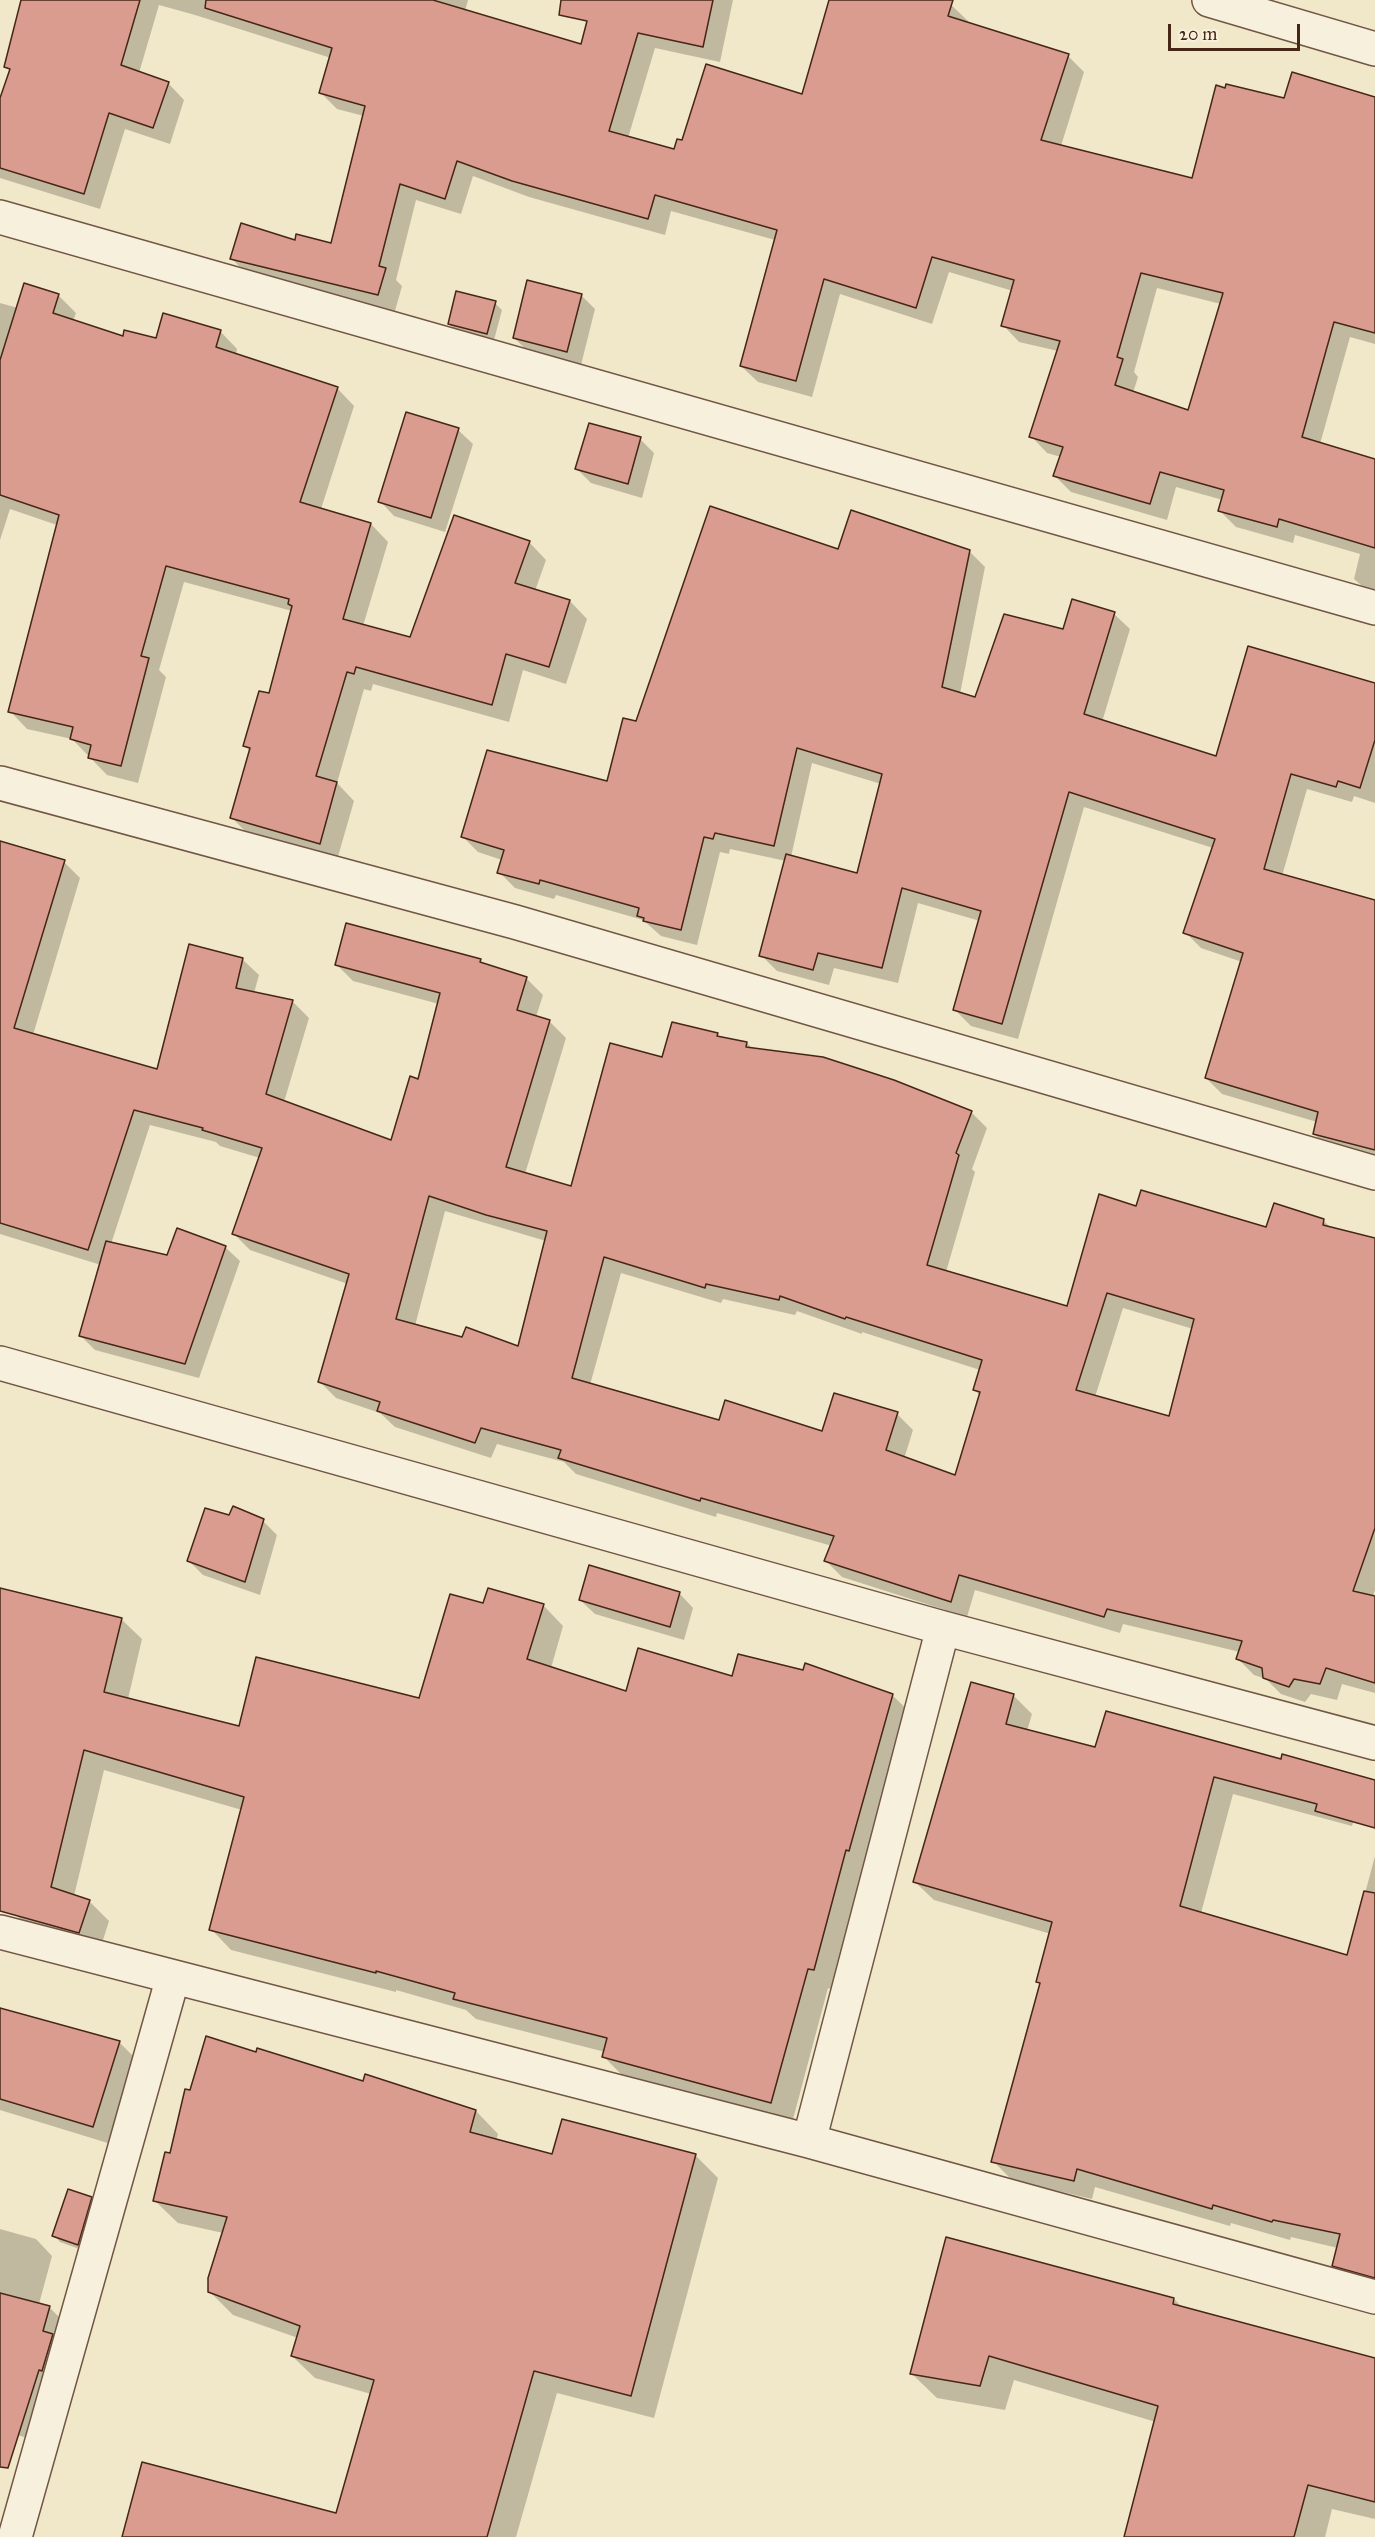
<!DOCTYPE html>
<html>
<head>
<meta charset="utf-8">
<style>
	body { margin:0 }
	#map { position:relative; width:1375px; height:2537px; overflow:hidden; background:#f1e8c9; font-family:"IM FELL Great Primer",serif }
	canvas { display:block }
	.scale { position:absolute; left:1168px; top:24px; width:132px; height:27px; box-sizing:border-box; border:3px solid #462617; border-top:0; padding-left:8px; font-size:18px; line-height:21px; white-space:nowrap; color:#462617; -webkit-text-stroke:4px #f6f0dc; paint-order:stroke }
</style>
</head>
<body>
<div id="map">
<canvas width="1375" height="2537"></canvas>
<div class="scale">20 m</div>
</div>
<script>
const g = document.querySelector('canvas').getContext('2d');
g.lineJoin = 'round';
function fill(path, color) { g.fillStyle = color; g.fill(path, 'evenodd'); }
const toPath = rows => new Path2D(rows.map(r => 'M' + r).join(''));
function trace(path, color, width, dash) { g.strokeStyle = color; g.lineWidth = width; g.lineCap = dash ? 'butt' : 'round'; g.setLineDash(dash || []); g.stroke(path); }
const shadow = toPath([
	[22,0,468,0,465,11,582,46,595,0,733,0,720,62,655,48,628,138,675,151,683,142,803,96,831,0,946,0,968,21,967,24,1068,56,1084,72,1061,146,1194,180,1285,100,1375,98,1375,344,1350,337,1320,444,1375,461,1375,597,1354,579,1360,554,1295,535,1293,543,1236,527,1220,511,1223,500,1176,487,1167,520,1071,492,1054,475,1061,457,1047,453,1031,436,1058,351,1019,342,1003,325,1013,291,949,272,932,324,840,294,812,397,758,382,741,366,775,240,671,211,665,235,529,197,473,176,461,214,416,200,396,280,402,286,395,311,248,275,232,259,296,242,332,245,364,116,337,109,320,92,331,58,195,15,159,5,139,73,168,83,184,100,170,144,125,129,100,209,0,178,0,103,10,71,6,67],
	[1157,288,1221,304,1189,412,1133,393,1138,377,1134,372],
	[58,295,76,313,73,321,124,338,157,340,220,331,237,349,236,355,337,388,354,406,321,509,371,524,388,542,363,626,411,639,529,542,546,560,535,591,570,601,587,619,566,684,523,670,509,722,373,684,371,691,364,689,337,783,354,801,337,860,249,835,232,818,251,752,245,746,270,695,292,611,184,582,159,670,166,677,138,783,107,775,72,739,27,729,10,711,57,525,10,509,0,540,0,303,18,308],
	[581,295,595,309,581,365,529,352,514,338],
	[495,303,502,310,494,340,456,331,449,324],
	[458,430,473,444,445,532,394,516,380,501],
	[640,439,654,453,642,498,591,483,577,469],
	[838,551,969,551,985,567,960,694,976,698,1064,630,1114,614,1130,629,1102,722,1217,758,1375,685,1375,803,1354,796,1352,802,1307,789,1282,876,1375,902,1375,1161,1330,1150,1314,1134,1317,1122,1222,1094,1206,1078,1242,962,1201,948,1185,932,1213,848,1084,807,1018,1039,971,1026,955,1010,980,921,918,903,898,983,834,968,829,985,777,971,761,955,786,861,730,849,729,854,720,852,697,945,661,936,643,920,556,895,554,899,515,888,499,872,502,860,478,852,462,836,608,783,637,723],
	[812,763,881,784,858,874,791,857],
	[0,842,64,862,80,878,33,1035,158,1071,242,959,259,975,254,993,293,1002,309,1018,284,1102,392,1142,419,1081,439,1004,353,981,336,964,480,961,484,965,527,979,543,995,536,1017,550,1022,566,1038,525,1174,572,1187,663,1059,717,1035,721,1038,747,1043,754,1050,971,1112,987,1128,972,1169,975,1172,946,1272,1068,1307,1137,1208,1267,1229,1324,1221,1331,1228,1375,1240,1375,1590,1373,1597,1375,1597,1375,1693,1342,1684,1337,1700,1311,1694,1305,1702,1281,1694,1266,1679,1254,1675,1238,1659,1240,1652,1123,1624,1120,1633,975,1590,967,1617,842,1577,826,1561,832,1546,717,1513,716,1517,576,1474,564,1462,497,1444,491,1458,395,1427,380,1413,336,1398,320,1382,348,1284,250,1250,234,1234,260,1158,220,1146,216,1142,150,1125,111,1244,168,1257,225,1247,240,1261,199,1378,95,1350,80,1335,101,1265,0,1234],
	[445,1211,546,1241,519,1348,463,1339,415,1326],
	[621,1273,721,1303,723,1299,795,1315,797,1311,862,1334,862,1332,980,1370,975,1390,980,1396,956,1477,904,1459,913,1430,897,1414,823,1433,720,1422,590,1385],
	[1123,1308,1193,1329,1170,1418,1095,1397],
	[263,1521,277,1535,260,1595,203,1575,189,1561],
	[0,1590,121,1619,142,1639,128,1699,240,1728,420,1700,484,1605,543,1605,563,1626,551,1668,627,1693,733,1678,892,1695,913,1715,834,1990,828,1988,792,2123,624,2077,604,2057,605,2052,476,2019,466,2010,396,1990,396,1992,231,1950,211,1929,242,1810,104,1770,74,1896,89,1901,109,1921,99,1953,36,1935,15,1914,0,1888],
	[679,1593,693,1608,684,1640,595,1614,580,1600],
	[1013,1695,1032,1714,1027,1731,1096,1749,1362,1791,1352,1826,1233,1794,1201,1913,1348,1957,1375,1856,1375,2290,1352,2284,1334,2265,1338,2248,1291,2237,1290,2240,1231,2223,1230,2226,1095,2187,1092,2199,1012,2180,993,2161,1041,1985,1038,1982,1051,1934,934,1900,915,1882],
	[0,2010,119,2042,137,2060,111,2144,0,2110],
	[257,2054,476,2111,498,2134,496,2141,553,2156,563,2120,696,2156,718,2178,654,2418,557,2393,516,2537,124,2537,337,2515,371,2394,315,2378,292,2356,298,2338,233,2315,210,2292,223,2233,178,2223,155,2201,191,2091],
	[91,2198,98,2205,85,2251,60,2242,54,2235],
	[0,2229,36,2239,52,2256,39,2304,49,2307,66,2324,38,2441,0,2430],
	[1174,2299,1183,2308,1375,2360,1375,2519,1332,2509,1325,2537,1125,2537,1156,2422,1014,2380,1005,2410,937,2398,912,2374]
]);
const building = toPath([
	[21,0,140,0,121,65,169,82,153,128,109,113,84,194,0,168,0,98,10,69,4,67,21,0],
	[206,0,433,0,581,44,587,21,559,15,561,0,713,0,703,47,638,33,609,131,674,149,677,139,682,140,706,64,802,94,829,0,953,0,948,16,1069,54,1041,140,1192,178,1216,85,1225,88,1226,84,1284,98,1292,72,1375,97,1375,333,1334,322,1302,437,1375,459,1375,548,1279,519,1277,527,1218,511,1224,490,1160,472,1150,504,1053,476,1063,447,1029,437,1060,341,1001,326,1014,280,932,257,916,308,824,279,796,381,740,366,777,230,655,195,648,219,512,181,457,161,445,199,400,184,379,266,386,268,378,295,230,259,241,223,295,240,296,234,331,243,365,106,319,93,332,48,205,8,206,0],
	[1141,273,1223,293,1188,410,1115,385,1123,359,1117,357,1141,273],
	[527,280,582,294,567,352,513,338,527,280],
	[24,283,59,294,53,313,123,336,124,330,156,338,163,313,221,330,216,347,338,387,300,502,371,523,343,619,410,637,454,515,530,541,515,583,570,600,549,667,506,654,492,705,356,667,354,674,347,672,316,776,337,782,320,844,230,818,250,748,243,746,259,691,269,693,292,606,288,604,289,599,166,566,141,656,149,658,121,766,88,758,91,745,70,739,73,727,8,712,59,515,0,495,0,360,24,283],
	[456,291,496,301,487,334,448,324,456,291],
	[406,412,459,428,431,518,378,502,406,412],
	[589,423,641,437,628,484,575,469,589,423],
	[710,506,838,549,851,510,970,550,942,687,975,697,1004,614,1063,629,1072,599,1115,612,1084,714,1216,756,1248,646,1375,683,1375,740,1360,788,1338,781,1336,787,1291,774,1264,869,1375,900,1375,1150,1313,1134,1318,1112,1205,1078,1243,953,1183,933,1215,839,1069,792,1002,1024,953,1010,981,911,902,888,882,968,818,953,813,970,759,956,786,854,857,873,882,774,797,748,774,846,715,833,713,839,704,837,681,930,643,921,644,918,637,916,639,908,540,880,539,884,497,873,504,850,461,837,487,750,607,781,623,718,636,721,710,506],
	[0,841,65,860,14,1028,157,1069,189,944,243,958,236,988,293,1000,266,1094,391,1140,410,1076,418,1079,440,993,335,965,346,923,481,959,480,962,527,977,517,1010,550,1020,506,1167,571,1186,610,1043,662,1057,672,1022,718,1033,717,1036,747,1042,746,1047,823,1057,894,1080,972,1111,956,1153,959,1155,927,1265,1067,1306,1099,1194,1136,1206,1141,1190,1266,1227,1274,1203,1324,1219,1323,1225,1375,1238,1375,1528,1353,1591,1375,1596,1375,1683,1326,1668,1320,1684,1294,1679,1289,1687,1263,1678,1262,1668,1236,1659,1242,1641,1107,1609,1104,1617,959,1575,951,1602,824,1561,834,1536,701,1498,700,1501,558,1458,561,1450,481,1428,475,1443,377,1411,380,1402,318,1382,349,1274,232,1234,262,1148,202,1130,203,1128,134,1110,88,1250,0,1223,0,841],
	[429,1196,486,1215,547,1231,518,1346,466,1327,462,1337,396,1319,429,1196],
	[604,1257,705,1288,706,1284,779,1300,780,1296,845,1319,846,1317,982,1360,973,1390,980,1392,955,1475,886,1450,898,1412,834,1393,822,1431,725,1400,719,1420,572,1378,604,1257],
	[1107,1293,1194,1319,1169,1416,1076,1390,1107,1293],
	[177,1228,226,1246,185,1364,79,1336,106,1241,167,1255,177,1228],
	[233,1506,264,1519,245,1582,187,1561,205,1508,229,1515,233,1506],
	[589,1565,680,1592,670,1627,579,1600,589,1565],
	[0,1588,122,1618,104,1692,239,1726,256,1657,419,1698,450,1594,483,1603,488,1588,544,1604,527,1659,626,1691,638,1648,732,1676,738,1654,803,1670,805,1663,893,1694,849,1851,846,1850,814,1970,808,1969,771,2103,602,2057,607,2038,453,1999,455,1993,376,1971,376,1973,209,1930,244,1797,84,1750,51,1887,90,1900,79,1933,0,1911,0,1588],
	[971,1682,1014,1694,1006,1724,1095,1747,1106,1711,1281,1759,1282,1754,1375,1780,1375,1828,1315,1811,1317,1804,1214,1777,1180,1906,1347,1955,1364,1891,1375,1893,1375,2278,1332,2266,1340,2234,1273,2220,1272,2222,1213,2205,1212,2209,1077,2169,1074,2181,991,2162,1040,1983,1036,1982,1052,1922,913,1882,971,1682],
	[0,2008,120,2041,93,2127,0,2099,0,2008],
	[206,2036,256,2052,257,2048,363,2081,365,2074,476,2110,470,2132,552,2154,562,2119,696,2154,631,2396,534,2371,487,2537,122,2537,142,2462,336,2513,374,2380,291,2356,300,2326,208,2292,208,2278,227,2217,153,2201,165,2152,170,2153,185,2089,190,2090,206,2036],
	[68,2189,92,2197,78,2245,52,2236,68,2189],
	[946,2237,1174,2298,1173,2304,1375,2358,1375,2502,1308,2485,1294,2537,1124,2537,1158,2406,989,2356,980,2386,910,2374,946,2237],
	[0,2293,50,2306,43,2331,53,2334,42,2371,39,2370,8,2468,0,2467,0,2293]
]);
const minor = toPath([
	[1209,0,1375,49],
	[0,217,1375,608],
	[0,783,515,922,1375,1173],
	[0,1363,943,1628,1375,1743],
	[0,1932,809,2141,1375,2297],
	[809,2141,943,1628],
	[15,2537,173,1977]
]);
fill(shadow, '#0003');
fill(building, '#db9c90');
trace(building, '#462617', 1.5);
trace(minor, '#715644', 36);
trace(minor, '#f6f0dc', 33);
</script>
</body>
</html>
